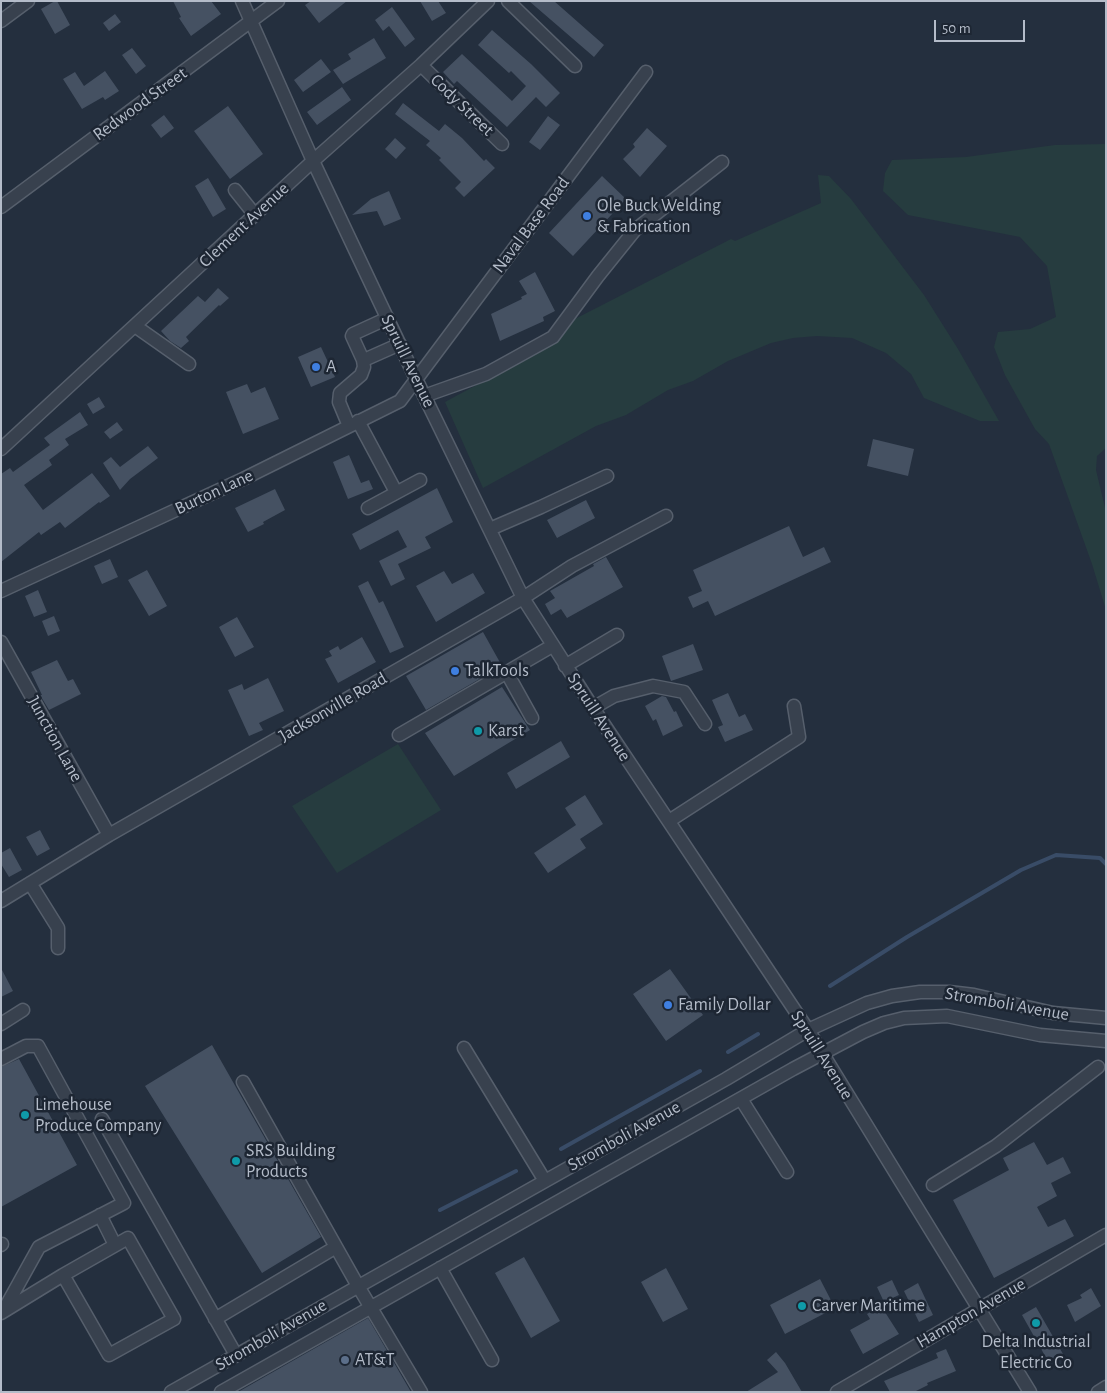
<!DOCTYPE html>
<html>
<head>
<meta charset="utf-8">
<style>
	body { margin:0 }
	#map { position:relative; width:1107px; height:1393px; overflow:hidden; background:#242f3e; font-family:"Alegreya Sans",sans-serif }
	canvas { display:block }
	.frame { position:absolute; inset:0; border:2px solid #b4bcc9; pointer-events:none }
	.scale { position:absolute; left:934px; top:20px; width:91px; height:22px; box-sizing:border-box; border:2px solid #b4bcc9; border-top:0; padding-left:6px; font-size:15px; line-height:18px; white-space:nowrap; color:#b4bcc9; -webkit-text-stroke:4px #1d2633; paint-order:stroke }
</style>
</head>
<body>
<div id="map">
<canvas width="1107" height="1393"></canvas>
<div class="frame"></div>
<div class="scale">50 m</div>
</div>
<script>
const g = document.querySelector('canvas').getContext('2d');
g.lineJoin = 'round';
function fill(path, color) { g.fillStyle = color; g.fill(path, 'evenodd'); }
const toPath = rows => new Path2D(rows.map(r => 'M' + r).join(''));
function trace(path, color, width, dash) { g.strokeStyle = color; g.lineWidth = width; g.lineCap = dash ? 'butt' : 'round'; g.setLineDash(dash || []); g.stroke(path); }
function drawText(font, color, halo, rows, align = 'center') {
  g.font = font + ' "Alegreya Sans",sans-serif'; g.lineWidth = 5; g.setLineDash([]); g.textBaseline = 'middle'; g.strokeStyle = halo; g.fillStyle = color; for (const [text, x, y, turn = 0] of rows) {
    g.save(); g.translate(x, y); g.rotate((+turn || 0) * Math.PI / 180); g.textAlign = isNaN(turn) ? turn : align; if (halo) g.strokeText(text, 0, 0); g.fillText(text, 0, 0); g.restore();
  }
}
const green = toPath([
	[1106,144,1106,448,1097,456,1096,470,1106,512,1106,610,1092,564,1049,444,1035,429,1005,375,994,347,998,332,1030,329,1056,317,1047,266,1020,237,908,215,883,191,885,173,892,160,966,157,1055,145],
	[818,175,829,176,851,199,924,295,958,349,999,421,980,421,924,398,911,374,886,353,852,338,817,336,793,338,771,343,728,361,693,381,668,390,626,415,596,426,483,488,445,402,558,341,569,322,731,239,735,241,821,203],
	[398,744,441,810,337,873,292,806]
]);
const stream = toPath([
	[830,986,907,937,1021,870,1056,855,1100,858,1106,864],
	[728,1052,758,1034],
	[561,1149,700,1071],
	[440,1210,516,1171]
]);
const building = toPath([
	[55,1,57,1,70,25,55,34,41,9],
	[173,1,211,1,221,14,191,36,179,18,181,17],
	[311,1,347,1,319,23,305,5],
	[420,1,438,1,446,13,432,21],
	[529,1,554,1,604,45,594,57],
	[392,7,415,39,405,47,389,26,383,31,375,20],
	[115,14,121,22,109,31,103,23],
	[492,30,531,64,560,93,546,107,536,97,507,127,457,81,454,84,443,72,462,54,512,101,526,86,511,71,509,73,478,45],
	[374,38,386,58,343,84,333,70,351,59,348,54],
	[132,48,146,66,136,74,122,55],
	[321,59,331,72,303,92,294,80],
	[105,71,119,91,105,100,103,97,82,109,63,79,75,72,84,86],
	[342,87,351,100,317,125,307,112],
	[403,103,439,131,445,124,462,138,484,161,486,159,495,168,464,197,455,188,461,182,439,160,441,158,426,145,430,141,395,114],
	[228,106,263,154,230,179,194,131],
	[164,115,174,128,161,138,151,125],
	[548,116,560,125,540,150,529,142],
	[647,128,667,146,640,177,623,159,635,147,633,144],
	[395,138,406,148,396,159,385,149],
	[602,176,626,199,573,256,549,233],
	[208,178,226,209,213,217,195,186],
	[389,191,401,219,384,226,377,211,352,215,371,199],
	[535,272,555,311,543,317,544,321,500,341,491,314,522,299,521,297,527,294,519,281],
	[218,288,229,298,220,306,219,305,186,337,189,341,181,348,170,341,161,331,198,296,205,302],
	[321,347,335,377,311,387,298,357],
	[247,384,251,393,265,387,279,419,243,434,226,392],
	[99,397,105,407,93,414,87,404],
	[80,412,88,425,65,439,69,445,49,460,52,465,24,485,43,510,92,473,110,496,100,503,99,502,65,528,60,522,41,535,39,532,1,562,1,474,10,468,13,472,50,445,44,438],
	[117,422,123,430,110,439,104,432],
	[873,439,914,449,908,476,867,466],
	[148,446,158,458,130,479,120,490,103,463,111,457,120,467],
	[349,455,361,483,369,480,373,489,348,499,333,462],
	[437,488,453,522,425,537,431,548,398,564,405,579,391,586,379,561,407,547,398,530,360,550,352,534],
	[275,489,285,510,263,522,264,524,248,532,235,508],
	[586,500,595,518,557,538,547,520],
	[789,526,803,557,824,547,831,562,715,616,708,601,693,608,688,597,702,591,693,570],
	[606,557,623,587,567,618,561,609,551,615,545,604,555,598,550,591,594,566,593,564],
	[110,559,118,577,102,584,94,566],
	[147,570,167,606,149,616,128,580],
	[444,571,452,584,473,573,485,593,436,622,416,586],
	[368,581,379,603,383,601,404,647,390,653,358,586],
	[38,590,47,612,34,617,25,596],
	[54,616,60,631,48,636,42,621],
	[237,617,254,647,235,657,219,627],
	[483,632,502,666,426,710,406,676],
	[362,637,376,662,338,683,325,659,332,656,329,651,338,646,340,650],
	[693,644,703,670,671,681,662,656],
	[57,660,68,681,73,679,81,694,49,710,40,695,42,695,31,672],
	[268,678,284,711,259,723,263,730,249,736,228,690,242,684,244,690],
	[502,687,530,730,454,776,425,733],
	[728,693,739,717,745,714,753,730,725,742,718,727,723,725,712,700],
	[662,696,666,697,674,712,676,711,683,726,663,736,656,719,653,721,645,706],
	[561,741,570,757,516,789,507,773],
	[585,795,603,824,580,839,586,848,548,873,534,853,576,825,565,808],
	[40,830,50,849,37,856,26,837],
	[10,848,22,870,9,877,1,864,1,853],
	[1,968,13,991,1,997],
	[670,969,703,1015,666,1041,633,994],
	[212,1045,321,1237,262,1273,145,1086],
	[19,1059,77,1165,1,1207,1,1067],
	[1034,1142,1047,1165,1063,1157,1071,1173,1051,1183,1057,1196,1037,1207,1048,1227,1065,1219,1074,1236,994,1278,953,1200,1009,1170,1003,1158],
	[524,1257,560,1321,531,1338,495,1273],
	[666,1268,688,1309,663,1322,641,1282],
	[820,1279,835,1308,785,1334,770,1305],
	[892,1280,899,1295,884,1302,877,1287],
	[918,1283,933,1315,919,1322,904,1291],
	[1091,1288,1101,1306,1075,1322,1067,1305,1082,1298,1080,1295],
	[881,1306,899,1334,863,1354,850,1330,870,1319,867,1314],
	[1036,1307,1063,1354,1049,1363,1022,1315],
	[368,1318,411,1392,238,1392],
	[946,1349,956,1371,927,1383,928,1385,914,1392,890,1392,884,1381,938,1358,936,1353],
	[776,1352,785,1363,802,1392,746,1392,778,1372,767,1360]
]);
const minor = toPath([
	[242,1,313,161,416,379,523,598,593,708,808,1030,1030,1392],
	[508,1,575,66],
	[1,21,28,1],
	[421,65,502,144],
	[235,190,255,215],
	[1,207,278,1],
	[388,318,353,334,352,336,363,360,364,360,400,344],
	[135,326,189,364],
	[424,396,486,374,553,337,598,276,635,230,722,162],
	[358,421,396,492],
	[349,426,339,402,340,393,361,375,364,367,363,360],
	[1,449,313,161,421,65,488,1],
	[368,508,420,480],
	[490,529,541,507,607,476],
	[1,591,243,479,400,401,646,72],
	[1,642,109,835],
	[565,666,617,635],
	[507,673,532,718],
	[593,708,614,696,653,686,684,692,705,724],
	[399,735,552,646],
	[669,821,799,737,794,706],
	[30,883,58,928,58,948],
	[1,901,109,835,523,598,572,566,666,516],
	[1,1024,23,1010],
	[464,1048,545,1181],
	[1,1059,26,1046,38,1046,124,1203,39,1247,4,1310],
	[243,1082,358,1286,421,1392],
	[741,1099,787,1172],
	[102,1119,236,1355],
	[933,1185,996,1146,1098,1067],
	[100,1215,115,1245],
	[1,1245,2,1244],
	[440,1268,492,1360],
	[1,1313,63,1275,128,1238,174,1319,109,1355,63,1275],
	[215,1319,336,1247],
	[171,1392,726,1079,808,1030,867,1003,892,996,920,992,949,992,974,995,1053,1013,1106,1018],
	[221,1392,793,1069,863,1032,884,1023,904,1018,947,1016,1040,1035,1106,1041],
	[837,1392,1106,1235],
	[1098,1392,1106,1387]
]);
const markers = [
	[587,216,5,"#3f7fe0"],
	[316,367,5,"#3f7fe0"],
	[455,671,5,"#3f7fe0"],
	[478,731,5,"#0f9aa8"],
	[668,1005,5,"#3f7fe0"],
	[25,1115,5,"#0f9aa8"],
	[236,1161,5,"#0f9aa8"],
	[802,1306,5,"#0f9aa8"],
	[1036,1323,5,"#0f9aa8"],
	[345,1360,5,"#5c6f8a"]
];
const streetNames = [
	["Redwood Street",140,104,-36],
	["Cody Street",462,105,44],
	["Clement Avenue",244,225,-43],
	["Naval Base Road",531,225,-53],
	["Spruill Avenue",408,361,64],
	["Burton Lane",214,492,-25],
	["Jacksonville Road",333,707,-30],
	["Spruill Avenue",599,717,57],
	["Junction Lane",55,739,61],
	["Stromboli Avenue",1007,1004,10],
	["Spruill Avenue",822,1055,58],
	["Stromboli Avenue",624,1136,-29],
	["Hampton Avenue",971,1313,-30],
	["Stromboli Avenue",271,1335,-30]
];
const poiNames = [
	["Ole Buck Welding",597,206],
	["& Fabrication",597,227],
	["A",326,367],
	["TalkTools",465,671],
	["Karst",488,731],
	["Family Dollar",678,1005],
	["Limehouse",35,1105],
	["Produce Company",35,1126],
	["SRS Building",246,1151],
	["Products",246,1172],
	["Carver Maritime",812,1306],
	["Delta Industrial",1036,1342,"center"],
	["Electric Co",1036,1363,"center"],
	["AT&T",355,1360]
];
fill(green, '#263c3f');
trace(stream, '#394c67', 4);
fill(building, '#455162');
trace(minor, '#565f6c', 15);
trace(minor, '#38414e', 12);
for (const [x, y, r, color] of markers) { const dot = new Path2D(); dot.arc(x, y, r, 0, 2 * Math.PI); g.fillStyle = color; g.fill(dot); trace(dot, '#1d2633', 2); }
drawText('18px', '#b4bcc9', '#1d2633', streetNames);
drawText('18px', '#b4bcc9', '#1d2633', poiNames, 'left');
</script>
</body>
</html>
